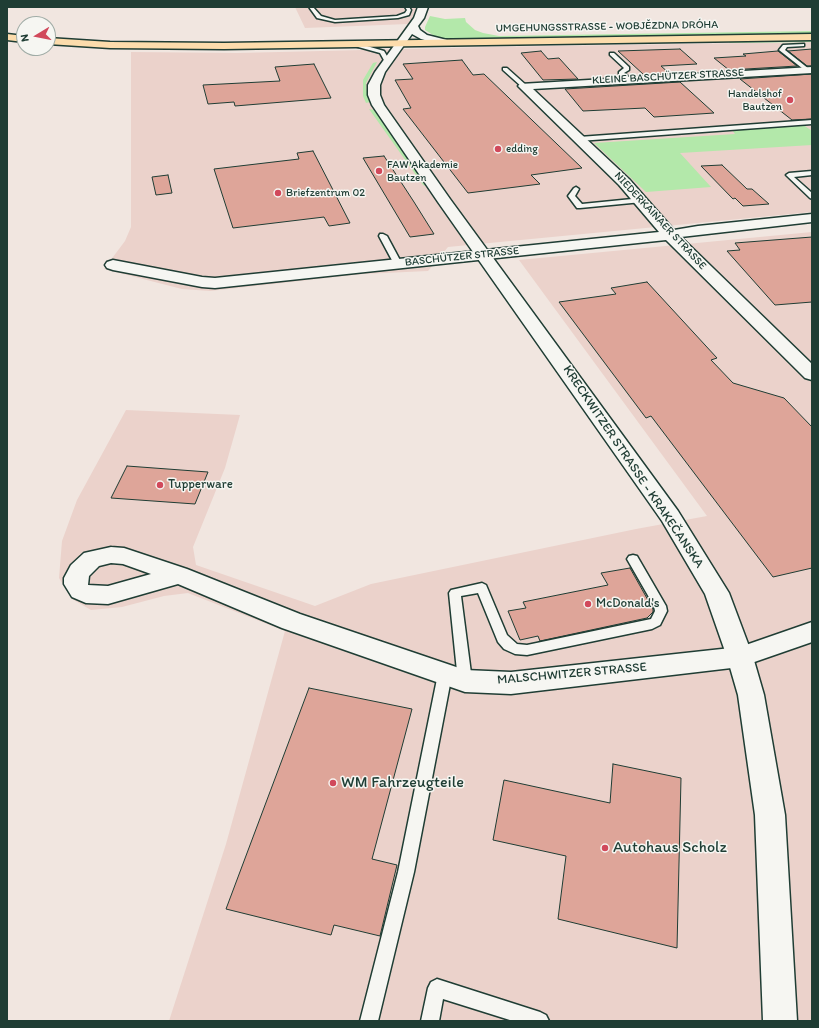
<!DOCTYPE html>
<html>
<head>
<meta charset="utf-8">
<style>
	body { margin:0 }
	#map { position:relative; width:819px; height:1028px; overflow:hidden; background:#f1e6e0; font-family:Itim,sans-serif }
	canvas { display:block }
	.frame { position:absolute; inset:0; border:8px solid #1f3d34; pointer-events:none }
	.north { position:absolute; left:16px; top:16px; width:40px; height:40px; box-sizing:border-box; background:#f6f6f2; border:1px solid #a0aca6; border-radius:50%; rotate:260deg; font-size:11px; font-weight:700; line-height:16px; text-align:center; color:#1f3d34 }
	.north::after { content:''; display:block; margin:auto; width:14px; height:18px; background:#d1495b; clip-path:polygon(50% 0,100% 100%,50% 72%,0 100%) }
</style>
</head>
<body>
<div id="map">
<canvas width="819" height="1028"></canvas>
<div class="frame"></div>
<div class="north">N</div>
</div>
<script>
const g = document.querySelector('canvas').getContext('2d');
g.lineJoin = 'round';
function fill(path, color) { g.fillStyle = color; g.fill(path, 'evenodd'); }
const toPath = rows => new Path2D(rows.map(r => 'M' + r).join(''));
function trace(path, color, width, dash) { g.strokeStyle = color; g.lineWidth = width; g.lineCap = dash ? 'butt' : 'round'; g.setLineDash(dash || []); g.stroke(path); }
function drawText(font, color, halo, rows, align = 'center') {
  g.font = font + ' Itim,sans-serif'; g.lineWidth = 3; g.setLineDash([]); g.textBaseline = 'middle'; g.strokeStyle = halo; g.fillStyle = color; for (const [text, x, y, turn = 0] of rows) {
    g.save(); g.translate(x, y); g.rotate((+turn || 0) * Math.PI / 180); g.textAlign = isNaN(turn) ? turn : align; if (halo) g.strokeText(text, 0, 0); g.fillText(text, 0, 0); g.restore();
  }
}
const built = toPath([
	[295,7,417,7,417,10,408,24,305,28],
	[812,42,812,212,448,247,428,271,363,274,210,291,182,289,104,269,125,241,131,227,131,52,237,53,489,47],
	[812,232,812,1021,169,1021,226,844,285,631,188,593,164,596,122,607,91,610,72,599,59,578,62,541,77,500,126,410,240,415,225,468,193,547,196,565,315,606,371,584,636,529,707,516,519,260]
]);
const green = toPath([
	[430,16,445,19,465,18,466,22,475,30,483,33,499,36,812,31,812,35,442,39,430,37,433,35,425,30,425,27],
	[812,38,812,42,730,43,726,40],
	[377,62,366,83,366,88,370,102,366,103,363,96,363,80,373,63],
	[369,109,374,110,421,177,425,186,423,185],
	[802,124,812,131,812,145,680,153,711,187,646,192,594,143,735,134,732,130]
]);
const building = toPath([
	[680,49,697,64,661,66,670,74,644,75,618,51,680,49],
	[812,49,812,66,807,66,788,51,812,49],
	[541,51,548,59,559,58,578,79,543,80,521,53,541,51],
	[778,51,797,66,729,70,714,58,746,56,743,54,778,51],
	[462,60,473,75,484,74,582,168,531,175,540,184,468,193,403,109,411,108,395,80,413,79,403,64,462,60],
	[314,64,331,98,235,106,234,102,208,104,203,85,280,81,275,67,314,64],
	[812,74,812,119,792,120,740,79,812,74],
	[680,82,714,113,654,117,645,108,583,111,565,89,680,82],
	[313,151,350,223,329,226,324,217,233,228,214,169,299,159,297,153,313,151],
	[384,156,414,202,434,234,410,237,363,158,384,156],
	[722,165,747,189,752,189,769,204,743,206,735,198,733,199,701,166,722,165],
	[168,175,172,193,156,195,152,177,168,175],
	[812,237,812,302,775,305,727,251,740,250,735,243,812,237],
	[647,282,717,358,711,360,733,383,784,398,812,427,812,568,773,577,651,416,646,418,559,302,616,294,611,288,647,282],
	[127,466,208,472,195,504,111,498,127,466],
	[630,568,653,609,653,612,647,618,540,641,538,636,520,640,508,611,526,608,523,602,608,585,601,573,630,568],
	[309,688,412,709,372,859,397,865,380,936,334,925,331,935,226,909,309,688],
	[613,764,681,778,677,948,558,919,566,856,493,840,504,780,610,803,613,764]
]);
const service = toPath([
	[309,7,313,7,321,16,335,20,397,16,405,13,407,10,405,7,409,7,411,10,409,15,398,18,335,22,317,18,309,7],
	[353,42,384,51,390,61,385,62,380,53,351,45,350,44,353,42],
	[804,44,804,46,787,47,785,50,809,69,809,71,807,72,779,50,783,45,804,44],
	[610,53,614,53,629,67,629,70,624,73,630,78,630,80,626,80,619,74,619,72,624,68,610,55,610,53],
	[503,68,507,68,526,85,526,87,522,87,503,70,503,68],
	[812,120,812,124,579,141,576,139,579,137,812,120],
	[812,171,812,175,794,177,812,193,812,199,810,198,786,175,789,173,812,171],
	[576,187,579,189,575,196,582,204,642,198,646,200,642,202,580,208,577,208,568,196,574,188,576,187],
	[380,234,383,234,387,236,402,264,401,266,395,266,394,264,379,236,380,234],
	[633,555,637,556,666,606,667,611,660,625,652,629,527,655,515,654,504,649,498,642,478,593,461,596,472,681,470,685,465,686,460,685,458,681,449,593,451,590,482,583,486,585,507,635,517,644,527,645,651,619,655,611,654,606,627,559,629,556,633,555],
	[445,669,450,670,452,674,414,872,378,1021,360,1021,398,872,438,674,440,670,445,669],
	[437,979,540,1012,546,1015,549,1021,513,1021,443,999,439,1021,421,1021,428,988,431,982,437,979]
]);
const minor = toPath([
	[812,67,812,73,533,89,629,179,674,230,698,226,812,214,812,222,681,237,812,364,812,380,805,378,666,240,215,288,202,287,113,270,107,268,105,265,107,262,113,260,202,277,215,278,659,232,619,185,520,88,518,86,520,84,812,67],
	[111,547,124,548,187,569,300,614,465,670,511,672,740,647,812,622,812,642,740,667,511,694,465,692,282,628,178,584,108,604,86,603,72,597,64,584,64,578,71,565,84,553,111,547],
	[111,563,123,564,151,574,108,586,88,585,89,576,99,566,111,563]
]);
const tertiary = toPath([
	[418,7,428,7,424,18,418,26,420,30,427,35,447,40,448,42,443,45,421,39,412,34,385,72,380,85,380,95,384,105,450,199,678,511,729,593,753,657,764,695,785,815,797,1021,763,1021,755,815,738,695,727,657,705,594,662,521,438,202,372,105,368,95,368,85,375,72,414,18,418,7]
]);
const primary = toPath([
	[7,34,24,36,24,42,7,40,7,34],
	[812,34,812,40,224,49,110,48,48,44,48,38,110,42,224,43,812,34]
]);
const markers = [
	[790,100,4,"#d1495b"],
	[498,149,4,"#d1495b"],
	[379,171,4,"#d1495b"],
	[278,193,4,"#d1495b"],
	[160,485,4,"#d1495b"],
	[588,604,4,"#d1495b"],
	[333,783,4,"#d1495b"],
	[605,848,4,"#d1495b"]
];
const farStreetnames = [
	["UMGEHUNGSSTRASSE - WOBJĚZDNA DRÓHA",607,27,-1],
	["KLEINE BASCHÜTZER STRASSE",668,77,-3],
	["NIEDERKAINAER STRASSE",660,221,47],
	["BASCHÜTZER STRASSE",462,257,-6]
];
const farPoinames = [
	["Handelshof",782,94,"right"],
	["Bautzen",782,107,"right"],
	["edding",506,149],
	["FAW Akademie",387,165],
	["Bautzen",387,178],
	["Briefzentrum 02",286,193]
];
const streetNames = [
	["KRECKWITZER STRASSE - KRAKEČANSKA",633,467,56],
	["MALSCHWITZER STRASSE",572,674,-5]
];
const poiNames = [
	["Tupperware",168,485],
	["McDonald's",596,604]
];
const nearPoinames = [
	["WM Fahrzeugteile",341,783],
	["Autohaus Scholz",613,848]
];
fill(built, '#ebd2cb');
fill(green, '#b3e8aa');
fill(building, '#dea599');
trace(building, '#1f3d34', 1);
trace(service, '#1f3d34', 3);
trace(minor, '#1f3d34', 3);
trace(tertiary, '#1f3d34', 3);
trace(primary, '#1f3d34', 3);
fill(service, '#f6f6f2');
fill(minor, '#f6f6f2');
fill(tertiary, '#f6f6f2');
fill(primary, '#fcdcac');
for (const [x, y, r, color] of markers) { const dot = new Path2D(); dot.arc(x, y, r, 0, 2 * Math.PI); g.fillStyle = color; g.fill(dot); trace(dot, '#f6f6f2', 1.5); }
drawText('11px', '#1f3d34', '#f6f6f2', farStreetnames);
drawText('11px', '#1f3d34', '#f6f6f2', farPoinames, 'left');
drawText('13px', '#1f3d34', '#f6f6f2', streetNames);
drawText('13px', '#1f3d34', '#f6f6f2', poiNames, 'left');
drawText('16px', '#1f3d34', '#f6f6f2', nearPoinames, 'left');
</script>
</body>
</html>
